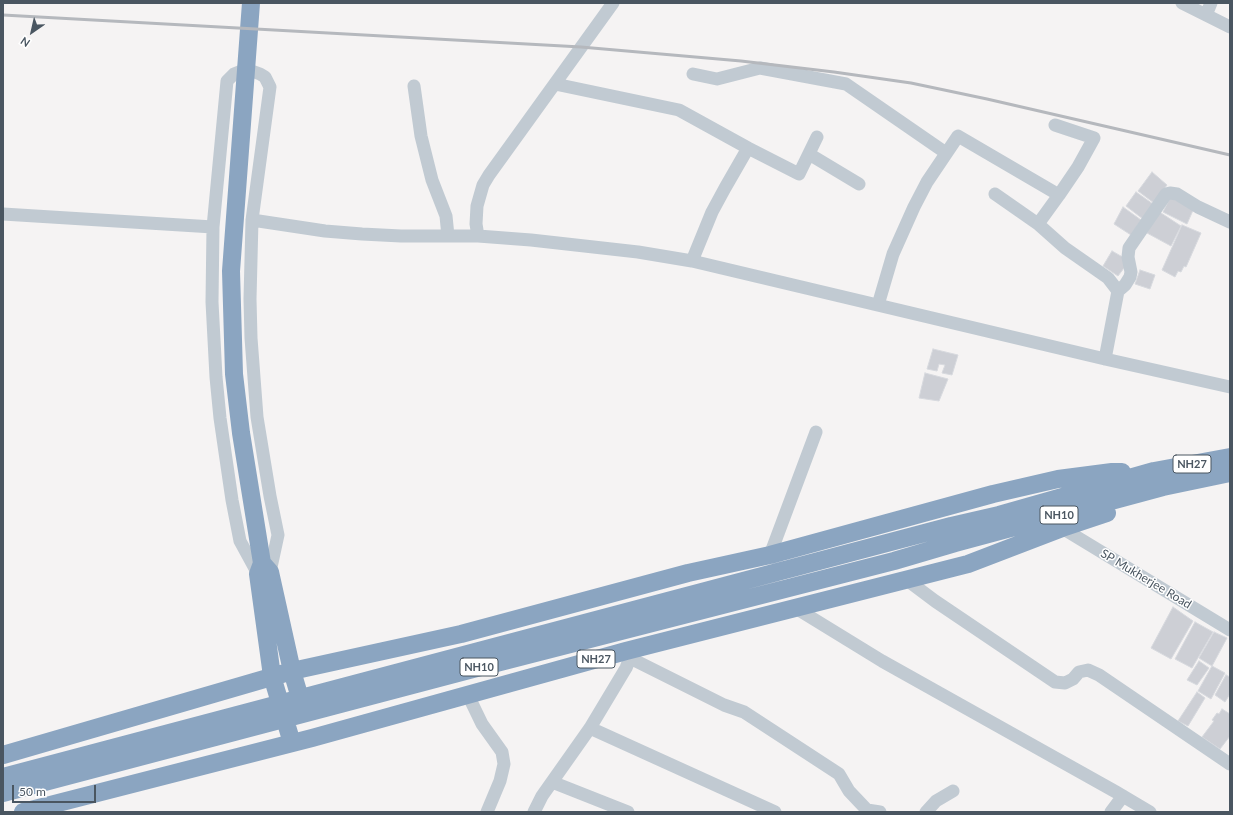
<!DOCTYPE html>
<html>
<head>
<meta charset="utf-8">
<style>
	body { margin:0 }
	#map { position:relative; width:1233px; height:815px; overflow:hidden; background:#f5f3f3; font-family:Lato,sans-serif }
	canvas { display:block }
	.frame { position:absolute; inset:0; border:4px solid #4a5661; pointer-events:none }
	.north { position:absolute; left:12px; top:12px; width:40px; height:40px; -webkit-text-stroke:3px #fff; paint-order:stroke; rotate:214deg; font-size:11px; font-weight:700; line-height:16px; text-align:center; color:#4a5661 }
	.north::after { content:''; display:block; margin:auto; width:14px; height:18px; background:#4a5661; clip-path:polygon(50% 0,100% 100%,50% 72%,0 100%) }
	.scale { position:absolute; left:12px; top:785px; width:84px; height:18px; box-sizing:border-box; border:2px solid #4a5661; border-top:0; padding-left:5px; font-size:12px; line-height:14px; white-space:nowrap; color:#4a5661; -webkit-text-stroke:3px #fff; paint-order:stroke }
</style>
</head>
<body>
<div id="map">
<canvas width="1233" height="815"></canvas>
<div class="frame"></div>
<div class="north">N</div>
<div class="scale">50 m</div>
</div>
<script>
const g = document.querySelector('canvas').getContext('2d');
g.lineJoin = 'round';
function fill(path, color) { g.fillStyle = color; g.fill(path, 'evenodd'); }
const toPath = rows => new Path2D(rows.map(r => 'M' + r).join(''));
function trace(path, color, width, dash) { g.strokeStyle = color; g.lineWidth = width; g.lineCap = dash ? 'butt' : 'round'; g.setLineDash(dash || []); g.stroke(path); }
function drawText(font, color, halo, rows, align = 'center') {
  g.font = font + ' Lato,sans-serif'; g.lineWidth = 3; g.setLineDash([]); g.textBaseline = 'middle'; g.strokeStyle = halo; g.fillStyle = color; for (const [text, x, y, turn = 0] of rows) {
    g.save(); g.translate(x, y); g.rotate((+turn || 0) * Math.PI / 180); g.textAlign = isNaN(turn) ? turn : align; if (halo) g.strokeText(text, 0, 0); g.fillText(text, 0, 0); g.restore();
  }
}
const building = toPath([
	[1152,172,1167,185,1154,203,1138,191,1152,172],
	[1136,192,1153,204,1143,219,1126,206,1136,192],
	[1171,196,1194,208,1187,224,1163,212,1171,196],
	[1123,207,1141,220,1131,235,1114,224,1123,207],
	[1158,211,1181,226,1171,246,1147,233,1158,211],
	[1182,225,1201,233,1186,267,1184,266,1181,272,1178,271,1175,277,1162,270,1182,225],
	[1112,251,1126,259,1127,264,1118,276,1103,266,1112,251],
	[1140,270,1155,275,1150,289,1135,284,1140,270],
	[933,349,958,355,952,375,942,373,945,365,939,364,937,371,927,369,933,349],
	[925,373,948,379,939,401,919,398,925,373],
	[1173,607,1193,621,1171,659,1151,648,1173,607],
	[1195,622,1213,632,1192,668,1175,659,1195,622],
	[1214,632,1227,638,1212,666,1199,658,1214,632],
	[1199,661,1209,668,1197,685,1187,680,1199,661],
	[1212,666,1225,673,1211,699,1198,691,1212,666],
	[1226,675,1230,677,1230,694,1225,702,1215,695,1226,675],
	[1197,692,1205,698,1188,726,1178,721,1197,692],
	[1222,709,1230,714,1230,736,1220,749,1202,737,1214,721,1212,720,1217,713,1219,714,1222,709]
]);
const minor = toPath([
	[1182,3,1230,27],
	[1206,15,1211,3],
	[693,74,717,79,760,68,846,84,946,153],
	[555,84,679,110,748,148],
	[414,86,421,136,432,180,446,216,448,236],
	[809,154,859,184],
	[995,194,1038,224,1065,248,1108,278,1118,291,1105,359],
	[3,214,213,227],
	[252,220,325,231,362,234,401,236,478,236,531,240,638,252,692,261,1105,359,1230,387],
	[1038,224,1059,195],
	[478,236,476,224,477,206,483,185,489,175,613,3],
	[692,261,712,212,725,188,748,148,799,174,817,137],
	[1118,291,1125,285,1130,277,1131,272,1128,257,1129,248,1166,194,1170,193,1177,194,1198,207,1230,222],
	[878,305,893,254,914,207,927,182,958,136,1059,195,1078,167,1094,138,1055,125],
	[1062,528,1230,630],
	[770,555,816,432],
	[258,574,240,541,232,500,220,418,216,377,212,302,213,227,227,81,234,74,244,70,249,70,260,74,265,77,270,87,252,220,250,299,251,338,257,417,270,496,278,535,270,572],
	[907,580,935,601,1055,682,1065,683,1073,679,1079,672,1088,670,1099,675,1230,764],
	[794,607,882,661,1116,792,1150,812],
	[630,658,724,705,744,712,839,774,849,791,867,810,880,812],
	[468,695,482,724,502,752,504,764,500,781,487,812],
	[590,728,775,812],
	[552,782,628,812],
	[534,812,542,796,590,728,626,668,630,658,626,651],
	[926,812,936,801,953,791],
	[1111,812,1123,796]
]);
const highway = toPath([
	[251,3,231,271,234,374,241,433,262,563,270,572,292,671,303,708],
	[262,563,258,574,272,676,292,743],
	[3,755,292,671,461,634,688,573,770,555,993,494,1058,479,1112,472,1122,472],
	[3,777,951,526,999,515,1154,471,1230,457],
	[3,793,473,669,894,561,955,543,1163,487,1230,473],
	[23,812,312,738,626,651,968,564,1062,528,1107,513]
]);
const rail = toPath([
	[3,15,581,47,741,61,834,72,911,83,987,99,1230,155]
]);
const shields = [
	[1192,464,38],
	[1059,515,38],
	[596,659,38],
	[479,667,38]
];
const shieldNames = [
	["NH27",1192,464],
	["NH10",1059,515],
	["NH27",596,659],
	["NH10",479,667]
];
const streetNames = [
	["SP Mukherjee Road",1146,579,31]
];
fill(building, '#cdcfd5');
trace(building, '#d7d9de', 1);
trace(minor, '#c1cad2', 13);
trace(highway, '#8ba5c1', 18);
trace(rail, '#b5b8bd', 3);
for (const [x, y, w] of shields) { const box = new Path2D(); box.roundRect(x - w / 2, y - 9, w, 18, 3); g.fillStyle = '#fff'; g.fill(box); trace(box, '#4a5661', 1); }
drawText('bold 11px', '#4a5661', null, shieldNames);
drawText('12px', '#4a5661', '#fff', streetNames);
</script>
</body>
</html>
